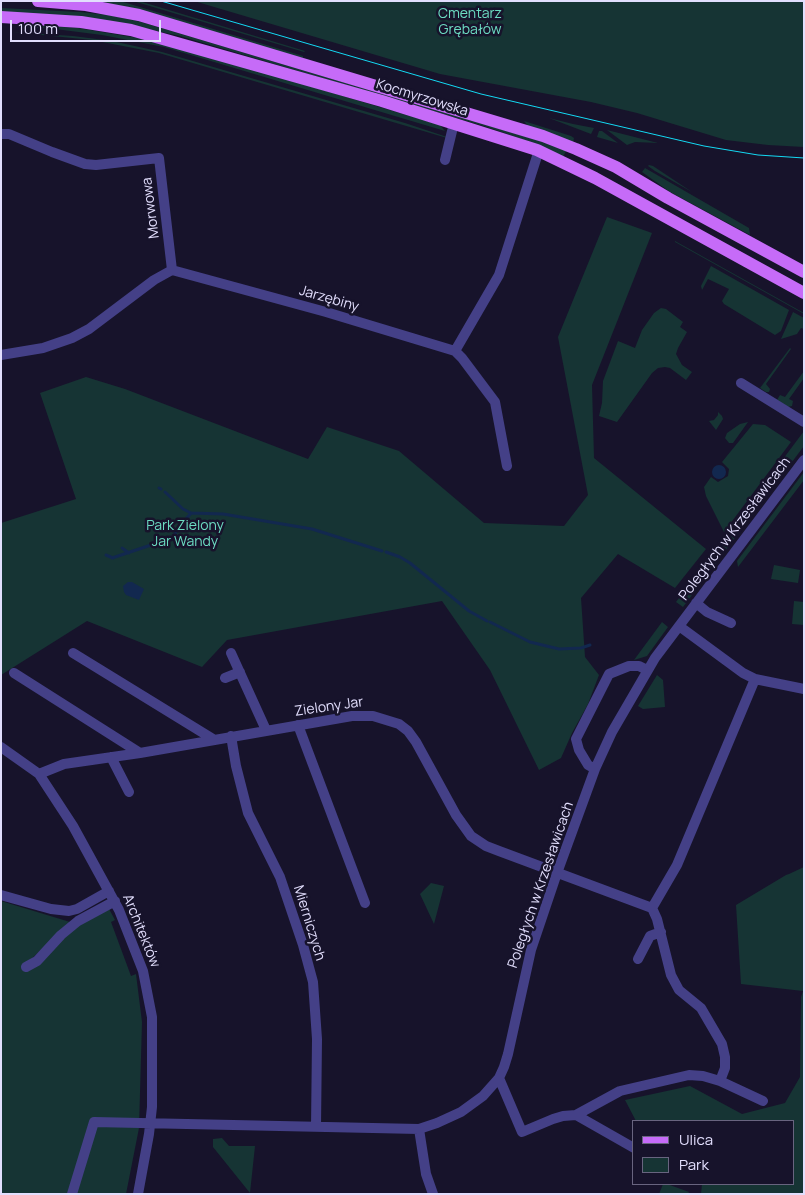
<!DOCTYPE html>
<html>
<head>
<meta charset="utf-8">
<style>
	body { margin:0 }
	#map { position:relative; width:805px; height:1195px; overflow:hidden; background:#17132b; font-family:Manrope,sans-serif }
	canvas { display:block }
	.frame { position:absolute; inset:0; border:2px solid #e2defd; pointer-events:none }
	.legend { position:absolute; left:632px; top:1120px; width:162px; height:65px; box-sizing:border-box; background:#17132b; border:1px solid #68647f; margin:0; padding:6px 9px; list-style:none; font-size:15px; color:#e2defd }
	.legend li { display:flex; align-items:center; gap:10px; height:25px }
	.legend b { width:25px; border:1px solid #68647f }
	.scale { position:absolute; left:10px; top:20px; width:151px; height:22px; box-sizing:border-box; border:2px solid #e2defd; border-top:0; padding-left:6px; font-size:15px; line-height:18px; white-space:nowrap; color:#e2defd; -webkit-text-stroke:4px #17132b; paint-order:stroke }
</style>
</head>
<body>
<div id="map">
<canvas width="805" height="1195"></canvas>
<div class="frame"></div>
<ul class="legend">
<li><b style="height:6px;background:#c66bf8"></b>Ulica</li>
<li><b style="height:14px;background:#163434"></b>Park</li>
</ul>
<div class="scale">100 m</div>
</div>
<script>
const g = document.querySelector('canvas').getContext('2d');
g.lineJoin = 'round';
function fill(path, color) { g.fillStyle = color; g.fill(path, 'evenodd'); }
const toPath = rows => new Path2D(rows.map(r => 'M' + r).join(''));
function trace(path, color, width, dash) { g.strokeStyle = color; g.lineWidth = width; g.lineCap = dash ? 'butt' : 'round'; g.setLineDash(dash || []); g.stroke(path); }
function drawText(font, color, halo, rows, align = 'center') {
  g.font = font + ' Manrope,sans-serif'; g.lineWidth = 5; g.setLineDash([]); g.textBaseline = 'middle'; g.strokeStyle = halo; g.fillStyle = color; for (const [text, x, y, turn = 0] of rows) {
    g.save(); g.translate(x, y); g.rotate((+turn || 0) * Math.PI / 180); g.textAlign = isNaN(turn) ? turn : align; if (halo) g.strokeText(text, 0, 0); g.fillText(text, 0, 0); g.restore();
  }
}
const green = toPath([
	[93,1,120,1,303,56,303,58],
	[133,1,139,1,305,51,304,52],
	[194,1,804,1,804,147,768,145,726,140,637,113,591,102,440,74],
	[1,8,80,12,109,15,141,22,537,140,566,151,563,157,519,138,487,127,180,36,134,26,1,12],
	[23,24,78,28,138,38,222,60,440,125,445,131,164,47,102,35,55,29,19,27],
	[12,32,73,36,112,41,162,52,405,123,447,137,447,138,159,53,92,40],
	[549,118,573,124,594,128,591,134],
	[524,121,571,136,574,138,573,143,528,126],
	[607,130,658,143,635,142,627,145],
	[599,131,602,131,618,143,597,137],
	[649,165,653,166,692,192,655,171,648,166],
	[645,168,749,228,750,235,670,192,642,172],
	[607,217,652,233,592,385,594,458,706,549,675,588,618,554,581,598,585,657,599,675,588,704,572,733,561,758,539,770,490,670,442,601,227,640,202,667,87,621,1,675,1,523,76,499,40,393,86,377,125,389,308,459,327,427,399,451,484,523,564,526,588,495,558,337],
	[675,241,804,313,804,314,675,242],
	[711,266,789,310,781,331,775,335,724,304,722,301,729,289,708,279,702,290,701,286],
	[661,308,666,309,683,322,680,327,687,332,678,348,676,354,682,365,692,372,686,380,670,368,665,367,658,368,652,373,617,422,599,416,602,403,603,381,618,341,635,348,642,330,654,313],
	[793,312,804,318,804,329,801,328,797,334,781,339],
	[790,348,791,349,766,384,770,389,769,392,766,392,760,388],
	[804,371,804,378,789,399,793,401,792,406,788,407,777,400,780,395,785,397],
	[718,412,722,416,723,419,716,430,709,421,714,420,718,415],
	[748,422,733,443,729,443,725,438,727,433,740,424],
	[753,424,765,425,791,442,724,532,706,496,704,487,711,477,718,482,728,476,729,469,722,462],
	[804,431,804,446,683,607,676,602],
	[804,472,804,480,738,567,737,561],
	[774,565,800,570,798,583,771,579],
	[794,601,804,602,804,625,792,624],
	[662,622,668,627,647,656,634,660],
	[657,675,663,680,665,707,643,709,638,706],
	[804,867,804,1194,701,1194,702,1184,794,1184,794,1121,636,1121,625,1100,690,1086,742,1114,785,1103,800,1077,801,997,803,991,741,984,736,905,786,875,789,874],
	[431,883,444,886,434,924,420,894],
	[1,901,70,922,25,965,77,925,108,907,115,920,111,922,131,976,136,974,142,1022,139,1128,126,1194,1,1194],
	[222,1138,229,1146,255,1146,250,1193,213,1147,213,1139],
	[663,1184,667,1184,689,1192,688,1194,659,1194]
]);
const water = toPath([
	'712 472a7 7 0 1 1 14 0a7 7 0 1 1-14 0Z',
	[128,582,132,582,144,589,139,600,126,595,124,592,123,586]
]);
const stream = toPath([
	[159,488,161,489],
	[165,492,183,509,191,513,223,514,312,529,382,551],
	[182,524,191,513],
	[122,548,129,553],
	[386,552,400,557,410,563,469,611,487,621],
	[106,555,113,558],
	[112,558,172,538,179,528],
	[490,622,530,642,559,649,581,648,590,645]
]);
const minor = toPath([
	[1,134,9,134,52,152,85,164,96,165,159,158,172,270],
	[445,160,454,123],
	[455,351,462,358,495,402,507,466],
	[1,355,43,348,72,338,89,329,154,280,172,270,326,312,455,351,499,275,539,150],
	[741,383,804,422],
	[696,603,707,612,731,623],
	[679,626,743,673,755,679,804,689],
	[73,653,213,739],
	[231,653,266,730],
	[14,673,140,753],
	[225,678,240,672],
	[298,725,365,903],
	[231,736,236,766,248,813,280,877,303,945,313,982,317,1039,316,1127],
	[1,747,39,774,73,826,119,910,143,971,152,1017,152,1107,149,1134,138,1194],
	[111,757,129,792],
	[595,769,588,765,579,750,576,739,609,674,629,666,639,666,647,670],
	[39,774,64,764,140,753,352,716,373,716,399,724,408,731,416,742,456,815,471,836,486,846,499,851,652,908,657,919,671,975,679,990,701,1008,722,1044,725,1057,725,1068,720,1081],
	[1,895,51,909,69,911,77,909,109,891],
	[652,908,677,865,755,679],
	[638,959,650,936,661,932],
	[26,967,37,961,61,935,78,921,115,901],
	[499,1078,522,1132,553,1119,563,1116,576,1115,620,1091,689,1075,703,1076,720,1081,763,1101],
	[576,1115,634,1148],
	[419,1129,426,1174,433,1194],
	[72,1194,94,1122,419,1129,437,1123,461,1112,483,1096,499,1078,504,1067,508,1054,531,950,557,873,595,769,612,732,655,658,804,460]
]);
const major = toPath([
	[38,1,86,5,139,15,543,136,576,149,616,167,668,198,804,272],
	[1,17,81,22,131,30,382,101,537,150,595,178,804,293]
]);
const tram = toPath([
	[161,1,481,94,704,146,758,155,804,158]
]);
const parkNames = [
	["Cmentarz",470,14],
	["Grębałów",470,30],
	["Park Zielony",185,526],
	["Jar Wandy",185,542]
];
const streetNames = [
	["Kocmyrzowska",422,98,17],
	["Morwowa",151,208,-97],
	["Jarzębiny",329,299,16],
	["Poległych w Krzesławicach",735,529,-53],
	["Zielony Jar",329,707,-8],
	["Poległych w Krzesławicach",541,885,-71],
	["Mierniczych",309,923,73],
	["Architektów",141,931,68]
];
fill(green, '#163434');
fill(water, '#12284f');
trace(stream, '#12284f', 3);
trace(minor, '#444087', 10);
trace(major, '#c66bf8', 12);
trace(tram, '#14d9f3', 1);
drawText('14px', '#6cdbc2', '#17132b', parkNames);
drawText('14px', '#e2defd', '#17132b', streetNames);
</script>
</body>
</html>
